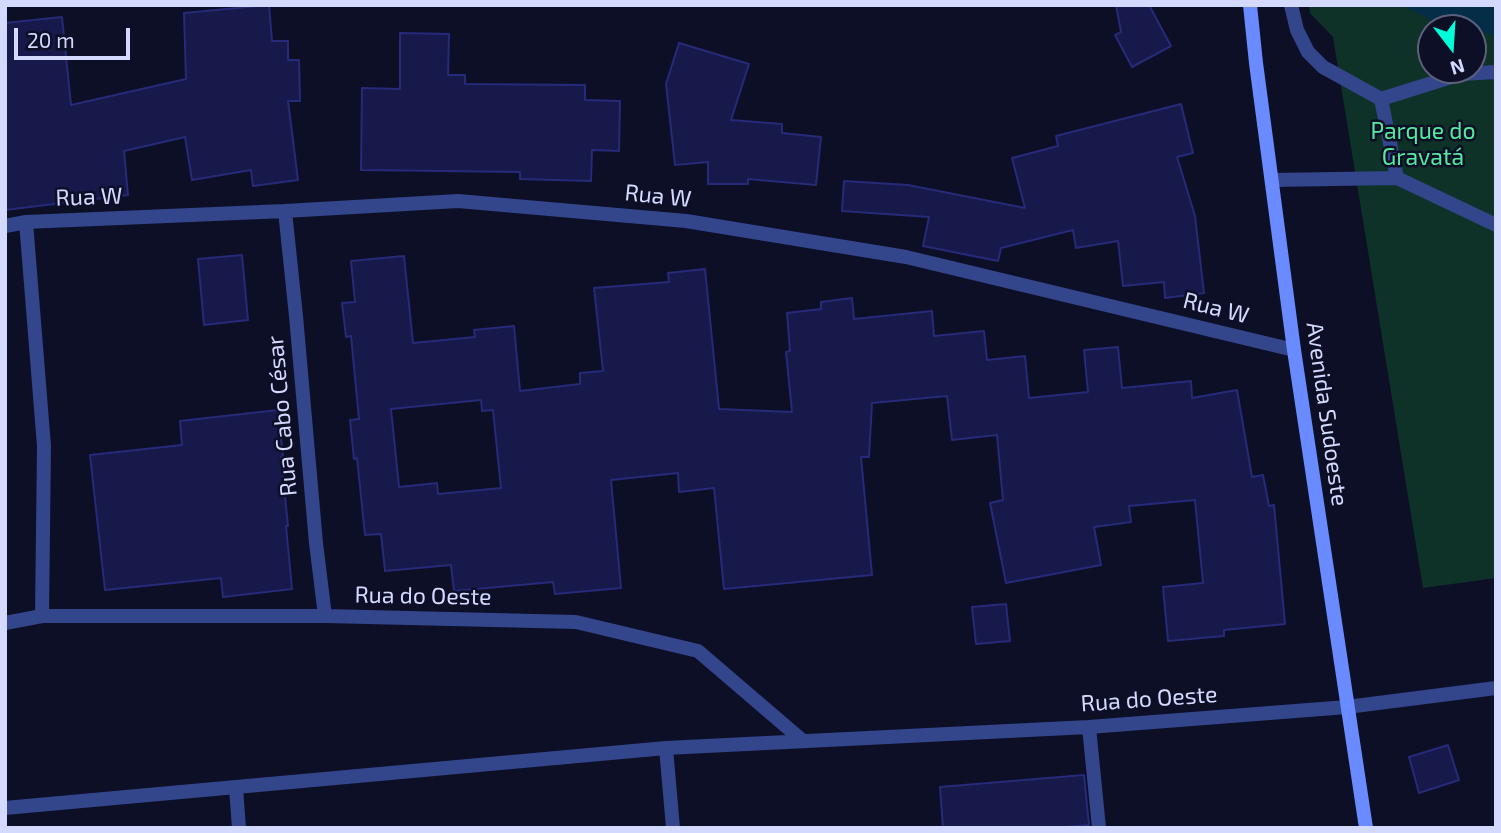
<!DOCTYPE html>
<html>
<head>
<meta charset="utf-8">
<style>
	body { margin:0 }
	#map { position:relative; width:1501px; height:833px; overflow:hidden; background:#0d0f27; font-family:"Exo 2",sans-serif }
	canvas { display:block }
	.frame { position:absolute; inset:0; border:7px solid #d3d9ff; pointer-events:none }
	.north { position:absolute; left:1417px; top:14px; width:70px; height:70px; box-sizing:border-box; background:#0d0f27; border:2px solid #5c607d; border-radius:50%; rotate:163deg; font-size:19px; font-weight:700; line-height:28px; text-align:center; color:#d3d9ff }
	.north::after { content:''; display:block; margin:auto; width:24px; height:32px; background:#00fed8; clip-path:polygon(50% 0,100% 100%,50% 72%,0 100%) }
	.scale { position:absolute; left:14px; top:28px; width:116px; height:32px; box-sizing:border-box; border:4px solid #d3d9ff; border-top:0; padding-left:9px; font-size:21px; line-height:24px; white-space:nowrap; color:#d3d9ff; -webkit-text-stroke:5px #0d0f27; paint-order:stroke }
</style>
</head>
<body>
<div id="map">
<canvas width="1501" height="833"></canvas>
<div class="frame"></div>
<div class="north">N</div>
<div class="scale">20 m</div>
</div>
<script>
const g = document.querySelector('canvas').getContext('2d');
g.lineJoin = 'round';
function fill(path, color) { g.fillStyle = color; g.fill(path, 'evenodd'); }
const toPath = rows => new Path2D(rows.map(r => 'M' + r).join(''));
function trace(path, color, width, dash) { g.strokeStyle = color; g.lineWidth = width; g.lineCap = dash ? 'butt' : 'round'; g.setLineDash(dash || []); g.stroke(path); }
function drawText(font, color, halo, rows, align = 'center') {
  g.font = font + ' "Exo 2",sans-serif'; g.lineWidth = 5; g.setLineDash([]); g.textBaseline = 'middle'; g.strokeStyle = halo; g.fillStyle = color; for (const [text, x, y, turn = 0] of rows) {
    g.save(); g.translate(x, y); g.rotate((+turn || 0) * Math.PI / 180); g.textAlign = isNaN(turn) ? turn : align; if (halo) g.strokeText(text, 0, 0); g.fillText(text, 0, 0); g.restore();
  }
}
const green = toPath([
	[1309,5,1496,5,1496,578,1423,588,1333,37,1310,13],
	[1431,28,1473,28,1473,70,1431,70]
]);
const water = toPath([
	[1405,5,1496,5,1496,35,1473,31,1473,28,1446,27,1407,8]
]);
const building = toPath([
	[269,5,272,41,288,41,288,60,299,60,300,101,288,101,298,180,253,186,251,170,192,180,185,137,124,151,128,195,5,210,5,23,62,17,71,105,186,79,184,13,269,5],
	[1116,5,1149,5,1171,46,1132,67,1115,35,1121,32,1116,5],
	[400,33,449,34,448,75,465,75,465,84,585,85,585,100,620,101,619,151,592,150,591,181,520,179,520,172,361,170,362,88,400,89,400,33],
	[679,43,749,64,731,120,782,124,782,133,821,137,816,185,748,179,748,184,708,184,708,162,675,165,666,84,679,43],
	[1181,104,1193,153,1177,157,1195,216,1204,293,1165,298,1164,282,1123,286,1118,241,1076,248,1073,230,1001,248,998,261,923,246,929,217,842,211,844,181,908,185,1025,208,1012,158,1058,146,1056,136,1181,104],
	[242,255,248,320,204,325,198,259,242,255],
	[404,256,413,343,475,337,474,330,514,326,520,391,580,384,580,373,603,371,594,288,669,282,668,273,705,269,719,409,792,412,786,352,790,351,787,313,821,309,821,302,852,298,854,319,932,311,934,336,984,331,987,360,1025,356,1029,398,1088,392,1084,350,1118,347,1122,388,1191,381,1192,398,1237,390,1252,477,1263,475,1269,506,1274,505,1285,624,1224,630,1224,636,1168,641,1163,587,1203,583,1195,500,1129,506,1131,522,1094,527,1101,565,1006,583,990,503,1003,500,997,435,952,440,947,396,872,403,869,457,861,457,872,575,724,589,714,488,679,492,678,473,611,480,621,588,555,594,553,582,454,591,451,565,385,571,381,534,365,535,357,458,354,459,350,420,359,419,351,336,346,337,342,303,355,302,351,261,404,256],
	[481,400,482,411,493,410,501,488,438,494,437,483,399,487,391,409,481,400],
	[278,410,283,457,281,457,288,526,286,526,292,589,223,597,221,578,105,590,90,455,182,445,180,421,278,410],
	[1006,604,1010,641,976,644,972,607,1006,604],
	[1448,745,1459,780,1419,793,1409,757,1448,745],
	[1084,775,1089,825,1052,828,943,828,940,787,1084,775]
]);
const lane = toPath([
	[1291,5,1297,30,1308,52,1323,67,1381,99,1397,178],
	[1381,99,1461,74,1496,72],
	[1272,180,1397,178,1496,225]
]);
const street = toPath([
	[285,211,296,316,316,543,325,616],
	[26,222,44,446,42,616],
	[5,226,26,222,285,211,458,201,686,221,906,257,1294,350],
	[5,623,42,616,325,616,576,622,698,651,803,741],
	[1089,727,1099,828],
	[666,748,673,828],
	[236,788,239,828],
	[5,808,666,748,1089,727,1347,707,1496,688]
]);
const secondary = toPath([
	[1250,5,1256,63,1294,350,1366,828]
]);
const parkNames = [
	["Parque do",1423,131],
	["Gravatá",1423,157]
];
const streetNames = [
	["Rua W",658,196,6],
	["Rua W",89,197,-2],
	["Rua W",1216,308,14],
	["Avenida Sudoeste",1327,414,82],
	["Rua Cabo César",282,416,-95],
	["Rua do Oeste",423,596,1],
	["Rua do Oeste",1149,699,-4]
];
fill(green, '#0f3228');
fill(water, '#042e48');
fill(building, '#17194a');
trace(building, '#262a79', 2);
trace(lane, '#33458b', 14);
trace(street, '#33458b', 14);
trace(secondary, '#6a8bff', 14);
drawText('23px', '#52ec9f', '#0d0f27', parkNames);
drawText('23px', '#d3d9ff', '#0d0f27', streetNames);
</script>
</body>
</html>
